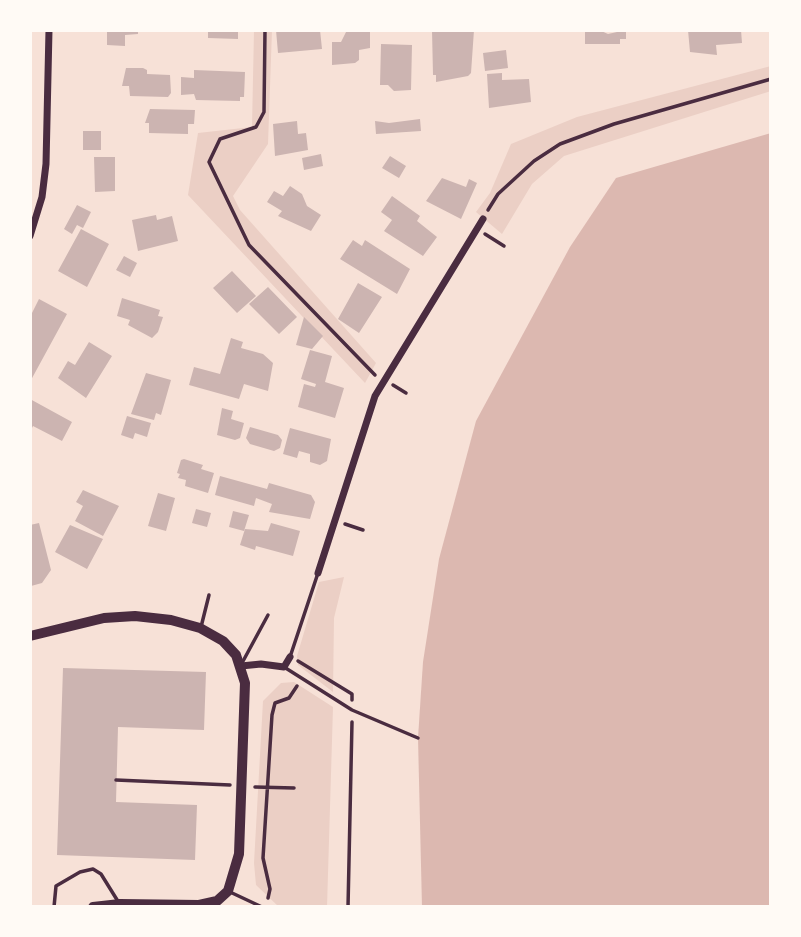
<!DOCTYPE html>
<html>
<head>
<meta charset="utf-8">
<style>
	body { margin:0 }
	#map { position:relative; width:801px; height:937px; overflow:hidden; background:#f7e1d7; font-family:Ubuntu,sans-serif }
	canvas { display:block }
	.frame { position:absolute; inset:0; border:32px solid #fffaf5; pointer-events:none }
</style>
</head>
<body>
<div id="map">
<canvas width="801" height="937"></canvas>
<div class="frame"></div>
</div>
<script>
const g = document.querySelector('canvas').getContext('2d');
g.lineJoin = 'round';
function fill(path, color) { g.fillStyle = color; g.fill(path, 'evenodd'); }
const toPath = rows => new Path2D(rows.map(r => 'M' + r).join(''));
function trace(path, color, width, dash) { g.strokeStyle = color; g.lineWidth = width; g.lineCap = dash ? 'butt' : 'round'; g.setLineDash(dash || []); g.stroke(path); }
const green = toPath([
	[254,30,272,30,268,144,233,196,240,210,376,363,365,383,188,195,198,133,252,127],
	[771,66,771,91,564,156,532,184,502,234,476,212,490,193,511,144,577,117],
	[344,577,334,618,333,692,298,665,297,656,319,582],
	[294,682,333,707,327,907,279,907,256,885,254,863,263,701,281,683]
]);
const water = toPath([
	[771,133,771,907,422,907,418,738,423,662,439,559,476,421,570,247,616,178]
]);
const building = toPath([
	[107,30,138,30,138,34,125,35,125,46,107,45],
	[208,30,238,30,238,39,208,38],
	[276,30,320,30,322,49,278,53],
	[347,30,370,30,370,48,359,50,359,60,355,63,332,65,332,42,341,42],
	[432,30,474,30,471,73,468,76,436,82,436,75,433,75],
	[585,30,599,30,608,34,626,30,626,39,620,39,620,44,585,44],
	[688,30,741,30,742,43,716,45,717,55,690,52],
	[381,44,412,45,411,90,394,91,388,85,380,85],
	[506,50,508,68,485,71,483,53],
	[126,68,143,68,147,70,147,74,170,75,171,93,168,97,130,96,129,86,122,86],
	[194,70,245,72,244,97,240,97,240,101,196,100,194,94,181,95,181,77,194,78],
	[502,73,502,80,529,79,531,102,489,108,487,74],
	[150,109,195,110,194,124,188,124,188,134,149,133,149,123,145,123],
	[420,119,421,131,376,134,375,121,389,123],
	[297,121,298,134,306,133,308,150,275,156,273,124],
	[83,131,101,131,101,150,83,150],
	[321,154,323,166,304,170,302,158],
	[390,156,406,166,399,178,382,168],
	[94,157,115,157,115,191,95,192],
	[442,178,466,187,469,179,477,183,461,219,426,201],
	[290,186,302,194,307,206,321,215,311,231,278,216,282,211,267,202,274,191,283,196],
	[392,196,420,216,417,221,437,237,423,256,384,231,392,220,381,212],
	[77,205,91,212,83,228,77,225,72,234,64,229],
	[156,215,157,220,172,216,178,241,138,251,132,220],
	[81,229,109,244,87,287,58,271],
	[353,240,362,246,365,240,410,269,397,294,340,259],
	[124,256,137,263,130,277,116,270],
	[232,271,256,296,237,313,213,288],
	[358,283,382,297,359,333,338,319],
	[268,287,297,317,279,334,249,304],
	[122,298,160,310,158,316,163,317,158,332,152,338,128,325,130,320,117,316],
	[39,299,67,314,31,380,30,317],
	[304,317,323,336,312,349,296,345],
	[231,338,243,342,241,348,263,354,273,363,268,391,244,384,239,399,189,385,194,367,220,374],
	[89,342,112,356,86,398,58,378,68,361,75,365],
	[310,350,332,356,325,382,344,388,335,418,298,407,304,384,315,387,316,384,301,379],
	[146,373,171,380,161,415,156,413,154,420,131,414],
	[30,399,72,422,62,441,33,426,30,432],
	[222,408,233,411,231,419,244,423,240,438,235,440,217,435],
	[127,416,151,423,147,437,135,433,133,439,121,435],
	[250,427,278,435,282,440,280,448,274,451,250,444,246,438],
	[290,428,331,439,327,461,320,465,310,462,310,454,299,451,297,458,283,454],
	[184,459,203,465,201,469,214,473,208,493,185,486,186,480,178,478,180,474,177,473,181,460],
	[220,476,267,489,269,483,311,495,315,502,310,519,269,512,272,504,256,498,254,506,215,495],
	[83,490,119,506,103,536,75,521,83,506,76,502],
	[158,493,175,498,166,531,148,526],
	[196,509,211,513,207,527,192,523],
	[233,511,249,515,244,531,229,527],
	[39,523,51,570,42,583,31,586,30,525],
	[271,523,300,531,293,556,256,546,255,550,240,545,245,529,268,531],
	[70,525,103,539,87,569,55,552],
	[63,668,206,672,204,730,118,727,116,802,197,805,195,860,57,855]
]);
const path = toPath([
	[265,30,264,112,256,127,220,139,209,162,249,245,375,375],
	[488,210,498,194,534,161,560,144,614,124,771,79],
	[485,234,504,246],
	[393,385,406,393],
	[345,524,363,530],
	[298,661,352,694,352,700],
	[116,780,230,785],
	[255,787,294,788],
	[268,898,270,889,263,858,272,715,275,703,289,698,297,686],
	[348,907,352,722]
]);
const service = toPath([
	[201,627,209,595],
	[290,657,318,573],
	[242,663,268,615],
	[284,667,352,710,418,738],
	[230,892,262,907],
	[54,907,56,886,80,872,93,869,101,874,119,903]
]);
const minor = toPath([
	[30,236,42,197,46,164,49,30],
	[318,573,375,396,483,219],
	[241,666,261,664,284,667,290,657]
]);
const tertiary = toPath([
	[30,636,104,618,135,616,171,620,200,628,223,641,236,655,245,683,239,854,228,891,217,901,199,905,120,904,93,907]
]);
fill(green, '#ebcfc5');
fill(water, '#dcb8b0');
fill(building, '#ccb4b1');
trace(path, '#4a2c40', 3.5);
trace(service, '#4a2c40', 3.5);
trace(minor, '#4a2c40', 7);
trace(tertiary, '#4a2c40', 10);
</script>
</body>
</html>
